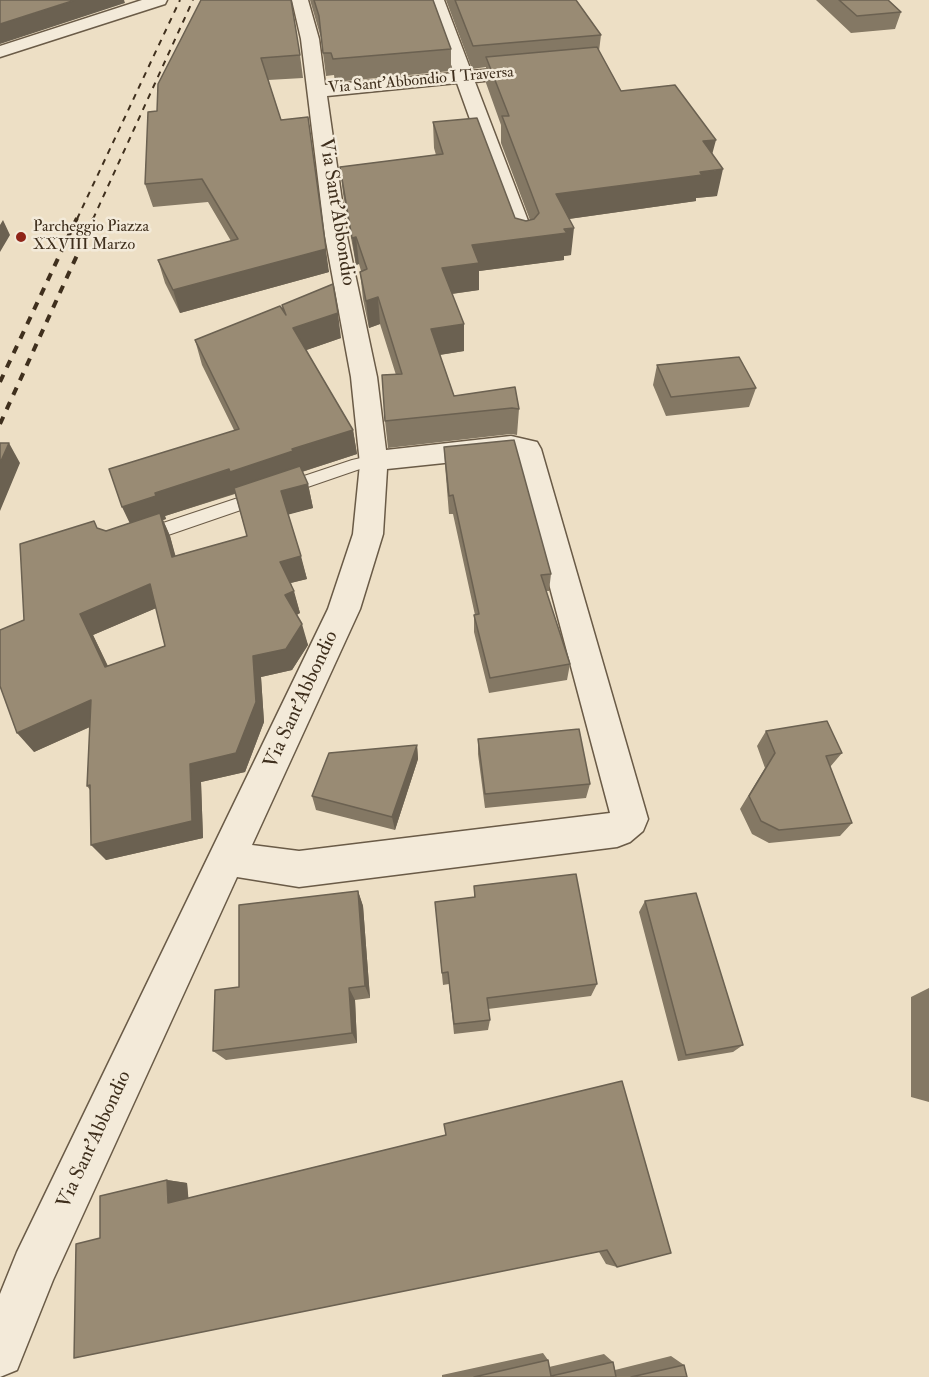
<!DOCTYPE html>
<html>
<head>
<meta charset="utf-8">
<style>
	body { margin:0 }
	canvas { display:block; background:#eddfc5 }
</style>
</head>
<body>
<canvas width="929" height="1377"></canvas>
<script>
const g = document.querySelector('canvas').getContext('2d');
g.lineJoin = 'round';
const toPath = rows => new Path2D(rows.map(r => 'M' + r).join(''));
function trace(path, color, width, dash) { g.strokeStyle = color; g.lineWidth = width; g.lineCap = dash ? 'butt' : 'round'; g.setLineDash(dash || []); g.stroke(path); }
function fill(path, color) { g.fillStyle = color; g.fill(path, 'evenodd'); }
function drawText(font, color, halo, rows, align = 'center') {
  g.font = font + ' "IM FELL Double Pica",serif'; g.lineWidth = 5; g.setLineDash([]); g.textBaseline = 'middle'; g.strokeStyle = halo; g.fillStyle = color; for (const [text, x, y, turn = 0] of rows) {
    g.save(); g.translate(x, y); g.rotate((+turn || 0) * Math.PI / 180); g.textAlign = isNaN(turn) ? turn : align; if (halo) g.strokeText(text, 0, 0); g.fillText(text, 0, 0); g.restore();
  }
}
const lane = toPath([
	[374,455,380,457,382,461,380,465,360,469,142,544,136,542,133,537,136,532,352,460,374,455]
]);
const street = toPath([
	[142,0,167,0,165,4,0,57,0,46,142,0],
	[292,0,308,0,319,39,325,85,454,73,428,0,444,0,471,71,530,66,536,67,539,71,536,75,530,76,475,82,535,239,532,244,524,246,516,244,513,239,457,83,327,96,347,236,377,377,386,450,511,436,537,442,541,449,648,819,643,831,630,842,617,847,299,887,237,877,53,1280,17,1370,0,1377,0,1294,17,1252,328,609,353,534,360,464,351,377,325,236,301,39,292,0],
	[511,456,515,456,610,813,299,851,252,845,360,609,383,534,387,469,511,456]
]);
const railFar1 = toPath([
	[77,219,180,0],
	[93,219,193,0]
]);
const rail = toPath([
	[0,382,77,218],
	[0,424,94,218]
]);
const wall = toPath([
	[201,0,300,55,303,78,268,80,329,272,180,313,165,283,158,260,231,241,208,202,153,207,145,184,157,111],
	[310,0,433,0,451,49,451,71,335,82,334,75,326,76,321,38],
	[446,0,576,0,601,35,599,51,621,91,712,154,717,196,696,198,696,201,569,219,571,255,564,256,564,260,479,271,479,290,452,294,464,351,440,355,454,396,519,409,517,435,511,434,388,448,385,421,396,375,380,324,369,328,363,299,360,272,361,271,359,264,356,265,343,194,340,167,436,155,434,148,433,122,515,218,526,221,530,220,501,143,501,125,486,83,486,67,472,69],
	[816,0,888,0,901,12,895,29,851,33],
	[282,305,341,338,306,350,353,430,357,454,302,472,308,484,313,508,288,514,307,579,291,583,300,613,297,615,308,645,292,670,261,677,264,722,245,772,201,782,203,838,106,860,90,790,87,786,90,727,34,752,24,620,97,528,106,531,130,523,234,430,202,365,195,340,283,310],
	[235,494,247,536,175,556,170,536,163,520,166,519,165,516],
	[156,608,165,646,108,666,93,635],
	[657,365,756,388,749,407,666,416,653,385],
	[444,447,551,574,549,591,546,591,570,664,567,680,489,693,474,632,474,615,475,615,453,514,449,514,445,465],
	[766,731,842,753,830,767,852,823,840,836,769,843,752,834,740,809,765,768,757,746],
	[478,739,590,784,586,798,485,808,478,754],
	[417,745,418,759,395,830,316,810,312,796],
	[474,886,597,984,591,996,488,1009,490,1020,488,1030,454,1034,449,984,443,985,435,902,474,897],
	[358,891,363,906,370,998,355,1000,357,1043,226,1060,213,1051],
	[645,901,743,1045,733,1052,678,1061,639,912],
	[929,988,929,1102,911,1097,911,997],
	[622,1081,617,1267,606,1264,599,1252,100,1238,167,1180,187,1183,188,1198,446,1135],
	[543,1353,548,1360,549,1367,604,1354,613,1362,615,1370,671,1356,684,1365,687,1377,442,1377,442,1375]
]);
const shadedWall = toPath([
	[75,0,124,0,125,3,0,44,0,24],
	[308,117,329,272,180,313,173,290,326,249],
	[716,140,709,166,703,141],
	[723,169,717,196,696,198,696,201,554,221,556,194],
	[3,220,10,235,0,252,0,225],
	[574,228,571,255,564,256,564,260,479,271,479,290,443,295,442,268,472,245],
	[356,237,359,264,356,265,352,238],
	[378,297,380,324,369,328,366,301],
	[338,313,341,338,298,353,293,328],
	[464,324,464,351,432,356,431,329],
	[353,430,357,454,165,516,166,519,163,520,170,536,182,579,133,530,122,507,155,493],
	[9,443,20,463,0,511,0,463],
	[308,484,313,508,287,515,281,491],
	[301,556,307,579,286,584,280,562],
	[150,584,161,606,93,635,118,688,105,667,80,614],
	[294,591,300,613,291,617,285,595],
	[302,624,308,645,292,670,261,677,264,722,245,772,201,782,203,838,106,860,91,845,190,764,253,656],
	[91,700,105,720,34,752,17,733],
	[417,745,418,759,395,830,392,817],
	[358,891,363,906,370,998,365,986],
	[349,988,355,1000,357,1043,352,1033],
	[167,1180,187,1183,189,1204,168,1203]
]);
const building = toPath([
	[0,0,75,0,0,24,0,0],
	[201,0,291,0,300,55,261,58,281,120,308,117,326,249,173,290,158,260,238,239,202,179,145,184,148,112,157,111,158,84,201,0],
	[314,0,433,0,451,49,333,59,331,53,323,53,319,16,314,0],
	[455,0,576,0,601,35,473,46,455,0],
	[839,0,888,0,901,12,857,16,839,0],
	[597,47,621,91,675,85,716,140,703,141,723,169,700,172,702,175,556,194,574,228,564,229,567,233,472,245,479,263,442,268,464,324,431,329,454,396,515,387,519,409,512,408,385,421,382,375,402,374,378,297,366,301,360,272,367,269,356,237,352,238,340,167,443,154,433,122,477,118,515,218,526,221,534,219,539,213,502,116,509,116,486,57,597,47],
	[333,284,338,313,293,328,353,430,292,449,293,451,230,472,229,469,155,493,156,496,122,507,109,469,239,429,195,340,280,306,286,315,282,305,333,284],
	[739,357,756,388,671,397,657,365,739,357],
	[514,440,551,574,541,575,570,664,490,678,474,615,479,614,453,495,449,496,444,447,514,440],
	[0,443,9,443,0,463,0,443],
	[300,466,308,484,281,491,301,556,280,562,294,591,285,595,302,624,286,649,253,656,256,702,236,753,190,764,192,821,91,845,90,785,87,786,91,700,17,733,0,686,0,630,24,620,20,544,94,521,97,528,106,531,160,513,172,557,247,536,234,488,300,466],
	[150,584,165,646,105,667,80,614,150,584],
	[827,721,842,753,826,756,852,823,779,830,761,821,749,796,775,753,766,731,827,721],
	[579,729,590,784,485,794,478,739,579,729],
	[417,745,392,817,312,796,329,753,417,745],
	[576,874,597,984,487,998,490,1020,454,1024,448,972,442,973,435,902,475,897,474,886,576,874],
	[358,891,365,986,349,988,352,1033,213,1051,215,990,239,987,239,905,358,891],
	[696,893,743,1045,686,1055,645,901,696,893],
	[622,1081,671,1253,617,1267,607,1250,74,1358,76,1244,100,1238,100,1196,167,1180,168,1203,446,1135,444,1124,622,1081],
	[548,1360,551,1376,613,1362,616,1377,474,1377,548,1360],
	[684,1365,687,1377,631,1377,684,1365]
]);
const markers = [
	[21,237,6,"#8f2418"]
];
const farStreetnames = [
	["Via Sant'Abbondio I Traversa",421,81,-5]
];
const farPoinames = [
	["Parcheggio Piazza",33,228],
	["XXVIII Marzo",33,246]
];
const streetNames = [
	["Via Sant'Abbondio",336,212,81],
	["Via Sant'Abbondio",302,700,-65],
	["Via Sant'Abbondio",95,1140,-65]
];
trace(lane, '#6a5b47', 2);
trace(street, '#6a5b47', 3);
fill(lane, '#f3ead9');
fill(street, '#f3ead9');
trace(railFar1, '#3f2f1d', 2, [6, 6]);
trace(rail, '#3f2f1d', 4, [8, 8]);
fill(wall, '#847864');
fill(shadedWall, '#6b6151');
fill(building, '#998b74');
trace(building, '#6b6151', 1.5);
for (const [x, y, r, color] of markers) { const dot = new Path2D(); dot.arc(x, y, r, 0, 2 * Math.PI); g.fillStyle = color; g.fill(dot); trace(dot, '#f3ead9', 2); }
drawText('16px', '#3f2f1d', '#f3ead9', farStreetnames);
drawText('16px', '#3f2f1d', '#f3ead9', farPoinames, 'left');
drawText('20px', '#3f2f1d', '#f3ead9', streetNames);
</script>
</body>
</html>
